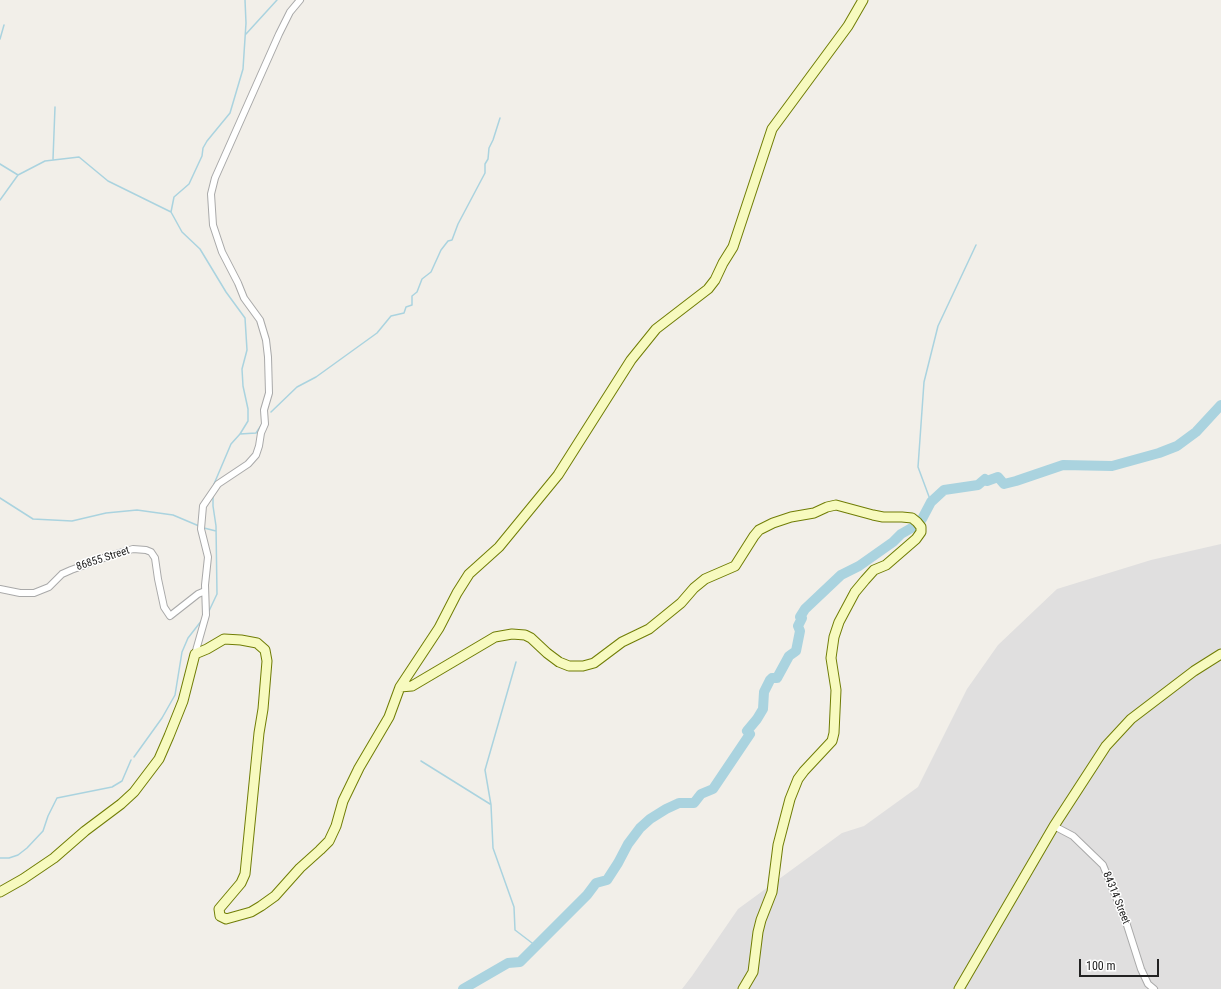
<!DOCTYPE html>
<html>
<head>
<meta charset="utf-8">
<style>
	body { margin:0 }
	#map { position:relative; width:1221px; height:989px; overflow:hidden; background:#f2efe9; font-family:"Roboto Condensed",sans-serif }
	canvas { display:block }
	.scale { position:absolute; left:1079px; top:959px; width:80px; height:18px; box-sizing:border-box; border:2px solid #222; border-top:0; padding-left:5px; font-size:12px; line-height:14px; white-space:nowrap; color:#222; -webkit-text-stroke:3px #fff; paint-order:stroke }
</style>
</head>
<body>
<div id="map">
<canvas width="1221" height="989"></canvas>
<div class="scale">100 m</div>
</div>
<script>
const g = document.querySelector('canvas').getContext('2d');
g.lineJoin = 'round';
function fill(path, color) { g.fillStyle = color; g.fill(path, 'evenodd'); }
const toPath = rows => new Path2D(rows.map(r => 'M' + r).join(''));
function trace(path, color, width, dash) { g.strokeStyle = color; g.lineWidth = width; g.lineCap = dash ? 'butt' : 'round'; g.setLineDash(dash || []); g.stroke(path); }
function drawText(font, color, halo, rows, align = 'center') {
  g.font = font + ' "Roboto Condensed",sans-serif'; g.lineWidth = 3; g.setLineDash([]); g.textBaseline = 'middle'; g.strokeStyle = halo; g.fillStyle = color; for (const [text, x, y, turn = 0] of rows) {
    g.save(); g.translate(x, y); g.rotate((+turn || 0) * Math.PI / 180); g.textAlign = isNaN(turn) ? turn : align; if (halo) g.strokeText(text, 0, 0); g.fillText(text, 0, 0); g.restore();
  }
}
const residential = toPath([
	[1221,544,1221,989,682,989,692,976,738,909,842,833,864,826,918,787,967,689,998,645,1057,589,1151,560]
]);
const stream = toPath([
	[246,34,277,0],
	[0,39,4,25],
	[53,159,55,107],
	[0,164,18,175,45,161,79,157,108,181,171,212],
	[0,200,18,175],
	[271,412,297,387,316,377,377,333,391,316,404,313,406,307,412,305,412,296,417,292,422,279,431,272,441,250,448,241,452,240,458,224,485,173,485,164,488,159,489,148,493,140,500,118],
	[240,434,248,421,248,409,243,386,242,369,247,350,245,318,226,292,200,249,182,232,171,212,174,197,189,184,202,156,203,148,207,141,230,113,243,69,246,23,245,0],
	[214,484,231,444,240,434,256,433,262,424],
	[0,498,33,519,72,521,106,513,137,510,173,515,199,526],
	[931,502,918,467,924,382,938,326,976,245],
	[204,528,216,531],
	[209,611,217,594,216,526,213,506,213,495],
	[516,662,485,770,491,805,493,848,514,907,515,930,536,946],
	[134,757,162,718,175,695,182,652,188,638,202,620],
	[421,761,490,804],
	[0,858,9,858,18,855,27,848,43,831,48,816,57,798,112,787,122,781,131,760]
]);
const river = toPath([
	[919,521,922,519,931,502,944,490,978,485,985,479,987,481,998,477,1004,484,1016,481,1063,465,1112,466,1159,453,1177,446,1196,432,1221,405],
	[463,989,508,963,520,962,587,895,596,883,607,880,618,863,628,844,640,828,650,819,666,809,679,803,694,803,701,794,713,789,750,734,747,731,757,719,763,709,764,692,770,680,772,678,777,678,789,656,796,651,800,631,798,626,802,618,800,617,805,609,841,575,859,566,893,542,901,534,915,526]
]);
const street = toPath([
	[0,589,20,593,34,593,49,587,62,574,71,570,109,556,133,549,146,550,151,552,155,558,158,579,164,607,170,616,198,594,205,591],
	[195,654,206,615,205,585,208,557,201,529,203,506,218,484,248,464,256,455,259,446,261,433,265,424,264,410,269,393,268,357,266,340,260,320,244,298,238,283,222,252,213,225,211,194,215,178,279,34,290,12,300,0],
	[1054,826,1073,836,1103,865,1126,922,1141,969,1148,984,1154,989]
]);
const secondary = toPath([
	[400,687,412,686,495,637,512,634,525,635,531,638,547,653,559,662,569,666,583,666,594,663,622,642,649,629,681,603,694,588,705,579,735,566,754,536,759,530,773,523,791,517,814,513,827,507,836,505,873,515,883,517,902,517,912,518,917,522,921,527,921,532,916,539,886,565,874,570,865,580,855,592,839,622,834,637,831,658,836,690,834,733,832,741,804,771,798,779,790,799,778,845,772,892,761,920,758,932,753,972,743,989],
	[0,892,23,879,54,858,85,831,121,804,134,792,159,759,169,736,183,701,195,654,207,649,224,639,241,640,257,643,265,650,267,661,263,709,259,733,245,874,241,883,219,909,220,916,226,919,251,912,261,906,275,896,300,868,320,850,329,841,336,826,343,801,359,768,389,717,400,687,439,628,457,593,469,574,499,547,558,475,631,360,656,329,708,289,715,280,723,263,733,247,772,129,848,26,863,0],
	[959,989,1054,826,1106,746,1131,719,1194,671,1221,654]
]);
const streetNames = [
	["86855 Street",103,559,-18],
	["84314 Street",1116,898,68]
];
fill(residential, '#e0dfdf');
trace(stream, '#aad3df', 1.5);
trace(river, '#aad3df', 10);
trace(street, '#a9a9a9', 8);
trace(secondary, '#707d05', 11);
trace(street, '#fff', 6);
trace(secondary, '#f7fabf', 9);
drawText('11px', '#222', '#fff', streetNames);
</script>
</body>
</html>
